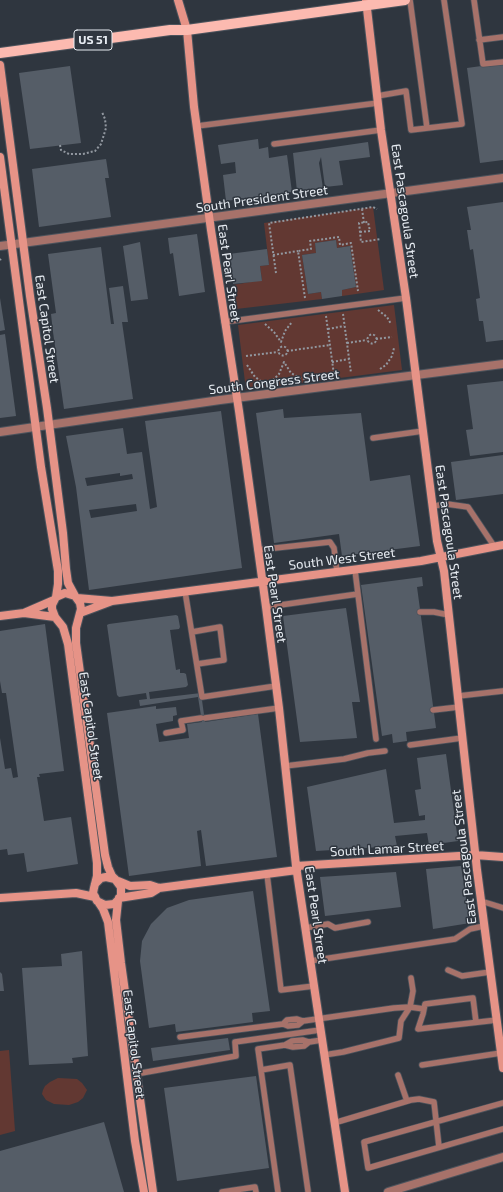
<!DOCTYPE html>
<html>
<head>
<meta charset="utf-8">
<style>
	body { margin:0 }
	canvas { display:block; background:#2f363f }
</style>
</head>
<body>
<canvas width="503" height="1192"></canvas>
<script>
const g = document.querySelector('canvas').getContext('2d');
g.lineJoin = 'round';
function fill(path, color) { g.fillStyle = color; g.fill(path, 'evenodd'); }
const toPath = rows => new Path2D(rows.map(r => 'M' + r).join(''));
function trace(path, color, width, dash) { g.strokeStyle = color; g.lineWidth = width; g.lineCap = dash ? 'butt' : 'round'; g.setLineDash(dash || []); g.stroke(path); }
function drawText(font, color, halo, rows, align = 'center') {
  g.font = font + ' "Exo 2",sans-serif'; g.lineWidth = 3; g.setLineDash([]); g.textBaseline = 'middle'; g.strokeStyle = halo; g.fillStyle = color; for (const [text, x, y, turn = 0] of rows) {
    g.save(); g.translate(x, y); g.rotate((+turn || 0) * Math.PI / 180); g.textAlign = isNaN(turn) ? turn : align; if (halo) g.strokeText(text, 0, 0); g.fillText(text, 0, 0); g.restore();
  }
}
const green = toPath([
	[373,207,384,290,342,296,342,290,356,287,350,246,337,248,336,240,315,243,316,253,302,255,308,294,321,292,322,299,236,309,233,285,262,280,260,266,269,265,264,223],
	[394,305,402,370,246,390,238,325],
	[9,1050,15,1131,0,1135,0,1051],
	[58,1078,77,1079,82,1083,87,1090,83,1098,78,1102,69,1105,54,1104,46,1100,42,1094,43,1090,45,1086,50,1082]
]);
const building = toPath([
	[503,63,503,160,480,163,467,68],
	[70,66,81,143,30,149,19,73],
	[258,139,259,149,268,147,269,158,287,155,292,192,226,201,223,175,236,173,235,162,221,164,218,145],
	[368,142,370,157,339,161,343,185,325,187,321,157,319,163,323,188,297,191,293,153],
	[106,159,109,178,105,178,111,217,39,227,32,169],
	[503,202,503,340,486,342,483,321,479,321,476,299,480,298,473,249,470,250,467,230,471,230,467,207],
	[197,234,205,292,179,296,173,253,170,254,168,238],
	[336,240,337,248,350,246,356,287,342,290,342,296,322,299,321,292,308,294,302,255,316,253,315,243],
	[140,242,148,299,131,301,123,246],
	[101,247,111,324,114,324,109,288,123,286,128,322,122,322,133,399,64,409,53,332,51,314,56,313,48,254],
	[267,249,269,265,260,266,262,281,233,284,229,254],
	[0,298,5,330,0,331],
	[5,334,16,416,0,418,0,335],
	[503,381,503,452,470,456,466,430,473,429,467,385],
	[283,409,284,418,361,413,370,481,410,475,420,546,342,556,339,534,274,543,256,413],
	[221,411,242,568,89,590,76,487,66,436,123,428,127,454,142,452,150,509,157,507,145,421],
	[120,473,120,476,132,474,133,479,87,486,85,478],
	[136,504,137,511,91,518,89,510],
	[503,455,503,494,456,500,451,462],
	[422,577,423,586,417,587,436,728,406,732,407,741,393,743,392,734,382,736,361,585],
	[346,608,360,702,352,702,357,738,300,742,283,616],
	[176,615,178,616,180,627,179,629,170,630,176,670,180,669,180,673,184,673,186,674,188,685,186,687,149,692,150,699,201,693,205,722,258,714,277,857,206,866,201,830,197,831,201,866,129,876,107,713,156,706,156,709,176,707,177,715,173,716,173,721,156,724,159,742,189,738,187,724,202,722,198,697,140,706,139,700,147,699,146,693,119,697,117,695,107,625,109,624],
	[45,624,64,771,39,774,40,777,37,777,44,821,71,817,78,864,27,872,24,853,8,855,7,849,0,850,0,738,5,769,11,768,13,778,18,777,6,693,2,693,0,681,0,631],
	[446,754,458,841,429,845,427,833,395,836,397,846,316,851,307,787,386,769,394,823,425,820,425,815,419,816,415,790,421,789,417,758],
	[461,866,470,923,433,929,426,869],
	[396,872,401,907,325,916,320,877],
	[253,891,270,1011,252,1013,253,1022,176,1032,175,1024,149,1028,140,961,142,941,151,924,167,908,189,900],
	[82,951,88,1056,72,1058,73,1063,29,1065,22,968,62,966,61,954],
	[0,972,2,974,4,991,0,991],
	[228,1038,230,1050,153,1061,151,1048],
	[256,1076,269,1168,177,1181,164,1088],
	[104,1122,124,1192,0,1192,0,1151]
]);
const path = toPath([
	[60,145,61,150,69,154,83,154,95,151,101,144,106,128,105,119,102,112],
	[362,209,364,223],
	[360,232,370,231,368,222,359,223,360,232,361,242,381,239],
	[273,255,298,251],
	[0,260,1,259],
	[276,273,269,223,373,207,377,209],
	[305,298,298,251,311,249,310,241,339,237,340,245,351,243,358,291],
	[378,310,387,317,391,324],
	[343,314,351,373],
	[326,316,334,375],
	[265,324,274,332,281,342,285,331,292,322],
	[328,329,344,326],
	'367.5 339a4.5 4.5 0 1 1 9 0a4.5 4.5 0 1 1-9 0Z',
	[376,339,392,337],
	[347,343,367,340],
	'278.5 351a4.5 4.5 0 1 1 9 0a4.5 4.5 0 1 1-9 0Z',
	[287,351,330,345],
	[246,356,278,352],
	[332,362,349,359],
	[247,365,255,377,265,384],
	[380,369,386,365,392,356,394,348],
	[270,383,279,374,284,362,291,373,298,377,305,379]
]);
const lane = toPath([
	[410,0,427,128],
	[474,0,483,64,503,62],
	[479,40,503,37],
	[377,96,406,91,411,130,462,124,444,0],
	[197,126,378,103],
	[274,144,381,130],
	[224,322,406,298],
	[373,438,423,431],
	[433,506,447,504,468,507,494,546],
	[257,550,330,542,334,548,337,572],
	[355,570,376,739],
	[185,591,202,697,276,686],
	[266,607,358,594],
	[420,612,434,612,449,615],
	[192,632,220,627,224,660,197,664],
	[458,696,503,691],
	[433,710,459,707],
	[205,718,279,708],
	[166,733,183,730,181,721,201,718],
	[410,745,462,738],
	[285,766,344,759,368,753,385,751],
	[267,874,281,990,314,986],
	[481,901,503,908],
	[305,928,328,924,335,928,368,922],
	[310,961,455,939,470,929,484,926],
	[448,970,462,976,490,972],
	[476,1022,473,998,425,1004,423,1014,418,1029,497,1020],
	[283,1024,287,1020,297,1019,303,1021,394,1008,410,1007,424,1009],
	[180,1037,283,1024,288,1026,298,1025,303,1021],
	[309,1042,304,1046,293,1047,285,1045,292,1041,303,1040,309,1042,322,1040],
	[324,1055,343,1052,399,1038,401,1021,410,1007,413,991,411,978],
	[422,1065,501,1053],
	[261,1070,290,1065,308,1191],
	[136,1074,236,1056,235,1042,320,1030],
	[398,1075,407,1101],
	[503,1103,364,1142,368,1168,503,1129],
	[334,1123,411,1100,419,1099,434,1102,439,1147],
	[222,1192,255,1187,256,1192],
	[278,1192,258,1049,285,1045]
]);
const street = toPath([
	[0,246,503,178],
	[0,432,220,400,503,364],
	[388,1192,503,1157]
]);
const secondary = toPath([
	[178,0,187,30,194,107,211,230,239,411,266,607,279,708,296,866,345,1192],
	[366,0,381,130,406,298,437,541,444,571,477,870,503,1068],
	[0,65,30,296,47,408,63,533,66,569,68,583,75,596],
	[0,157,41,467,58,571,58,584,56,597],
	[77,598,112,601],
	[24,613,54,600],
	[80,613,112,601,421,561,503,545],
	[0,616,24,613,55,617],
	[296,866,475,855,503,857],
	[118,881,130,886,150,885,159,888,297,870],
	[95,884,101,878,106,877,115,879,121,887,121,897,114,904,105,905,97,901,93,893,94,888,97,876,97,863,68,644,63,627,55,617,52,609,52,605,56,597,65,593,75,596,80,603,81,609,76,628,76,643,105,855,108,867,112,876,115,879],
	[0,898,76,893,95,897],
	[119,898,151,893,159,888],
	[118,901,116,920,121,963,153,1192],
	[99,903,103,909,108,922,135,1141,144,1192]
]);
const primary = toPath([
	[0,53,170,30,187,30,405,0]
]);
const shields = [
	[93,40,38]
];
const shieldNames = [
	["US 51",93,40]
];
const streetNames = [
	["South President Street",262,199,-8],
	["East Pascagoula Street",405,211,82],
	["East Pearl Street",229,273,82],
	["East Capitol Street",47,329,82],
	["South Congress Street",274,382,-7],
	["East Pascagoula Street",449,532,82],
	["South West Street",342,559,-7],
	["East Pearl Street",275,594,82],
	["East Capitol Street",91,726,82],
	["South Lamar Street",387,849,-3],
	["East Pascagoula Street",464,857,-97],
	["East Pearl Street",316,915,82],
	["East Capitol Street",134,1044,83]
];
fill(green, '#623832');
fill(building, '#555d67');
trace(lane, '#4c535c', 7);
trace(street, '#4c535c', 10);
trace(secondary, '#4c535c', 10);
trace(primary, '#4c535c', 12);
trace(path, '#9298a0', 2, [2, 2]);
trace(lane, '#a7726a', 5.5);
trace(street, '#a7726a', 8);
trace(secondary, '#e69387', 8);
trace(primary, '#fcbab0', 10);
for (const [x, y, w] of shields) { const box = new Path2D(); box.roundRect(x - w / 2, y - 10, w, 20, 3); g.fillStyle = '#2f363f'; g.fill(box); trace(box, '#e7ecf2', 1); }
drawText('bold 12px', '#e7ecf2', null, shieldNames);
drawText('13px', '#e7ecf2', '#2f363f', streetNames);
</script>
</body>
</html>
